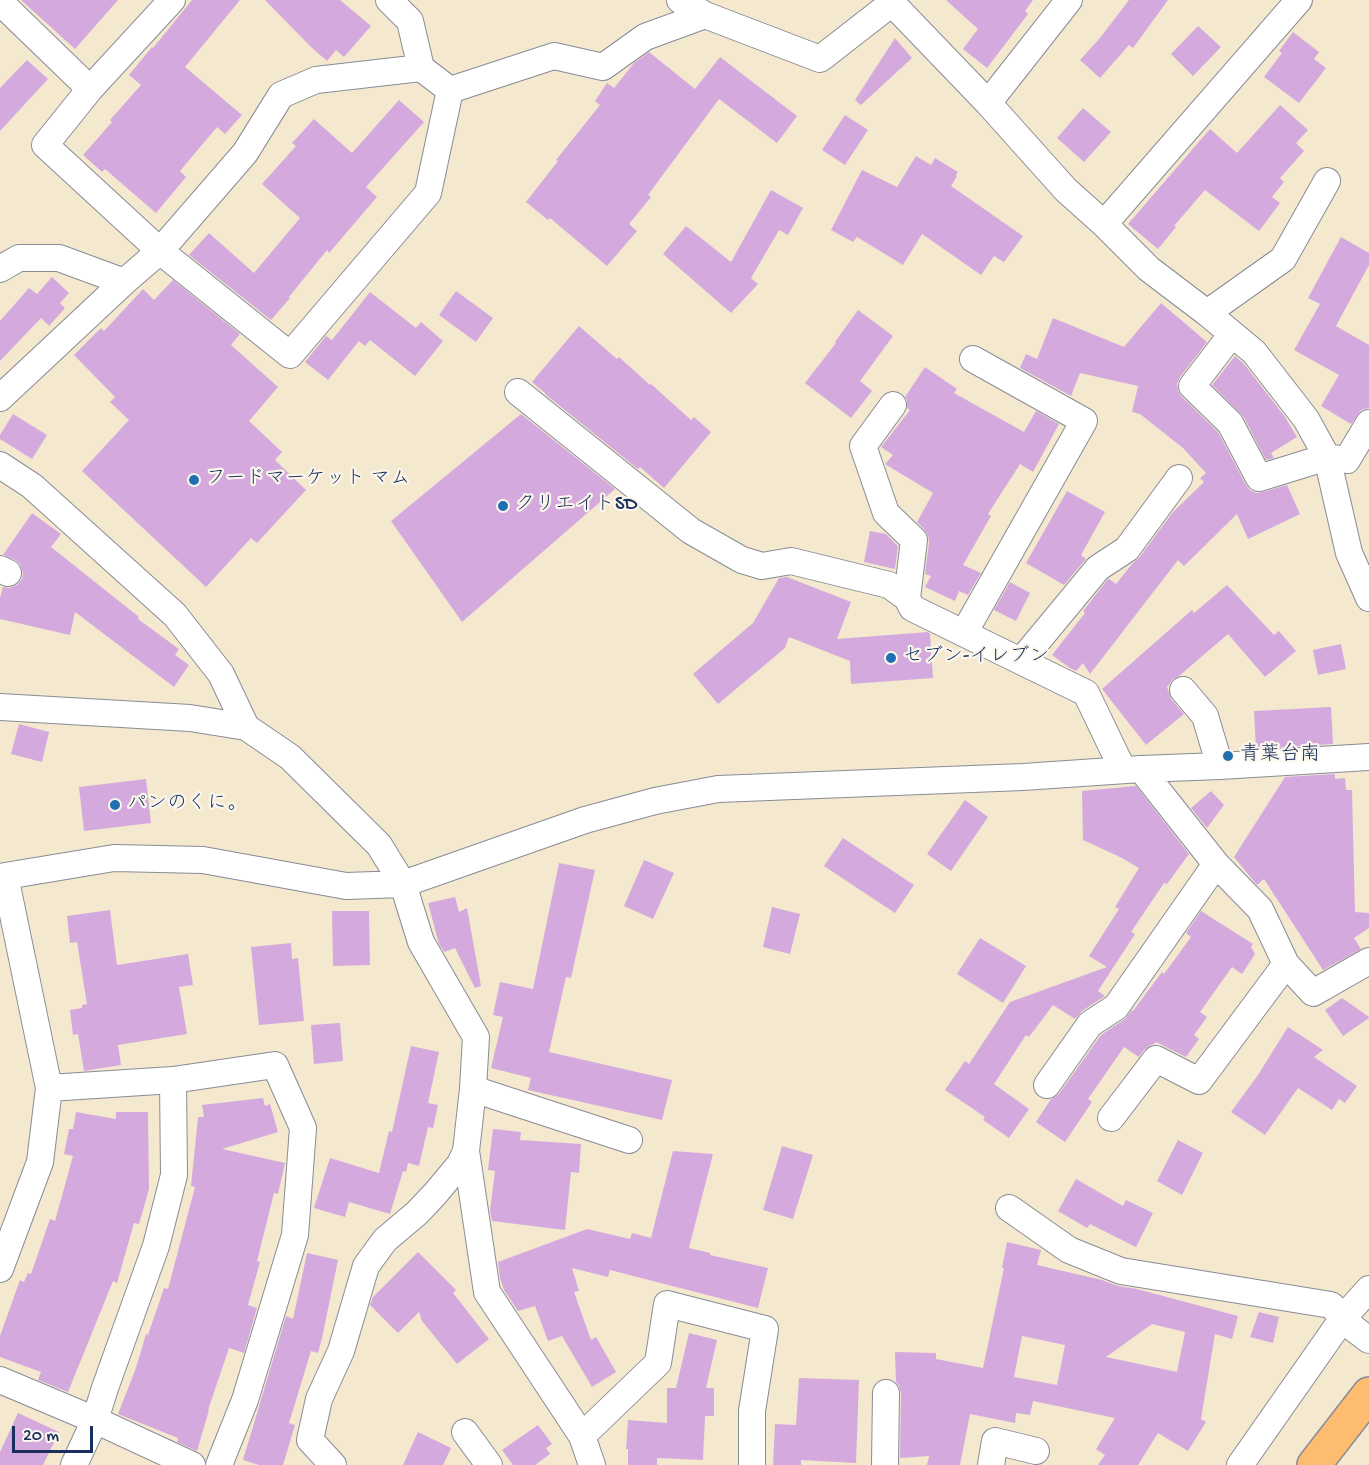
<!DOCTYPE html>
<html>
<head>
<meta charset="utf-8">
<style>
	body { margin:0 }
	#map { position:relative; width:1369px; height:1465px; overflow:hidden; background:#f4e8cf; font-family:"Gochi Hand",sans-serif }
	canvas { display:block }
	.scale { position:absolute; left:12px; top:1426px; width:81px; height:27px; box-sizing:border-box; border:3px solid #1b2f5e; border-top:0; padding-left:8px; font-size:18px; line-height:21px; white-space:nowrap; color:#1b2f5e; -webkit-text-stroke:4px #fbf7ec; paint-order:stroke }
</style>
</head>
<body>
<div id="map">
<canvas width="1369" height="1465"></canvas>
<div class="scale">20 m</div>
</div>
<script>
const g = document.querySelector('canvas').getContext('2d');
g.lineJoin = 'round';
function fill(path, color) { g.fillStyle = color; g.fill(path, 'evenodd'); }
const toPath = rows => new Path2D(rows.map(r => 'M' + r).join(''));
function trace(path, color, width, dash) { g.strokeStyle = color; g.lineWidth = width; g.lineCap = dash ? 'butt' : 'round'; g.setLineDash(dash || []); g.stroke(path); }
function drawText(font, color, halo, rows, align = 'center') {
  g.font = font + ' "Gochi Hand","Klee One",sans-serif'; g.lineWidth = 4.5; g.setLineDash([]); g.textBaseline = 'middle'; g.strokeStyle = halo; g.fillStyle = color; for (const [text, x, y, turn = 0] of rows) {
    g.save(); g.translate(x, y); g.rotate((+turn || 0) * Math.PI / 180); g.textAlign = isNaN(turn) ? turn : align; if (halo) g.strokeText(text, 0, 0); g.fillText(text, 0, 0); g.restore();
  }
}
const building = toPath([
	[21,0,118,0,75,49],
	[192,0,240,0,185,67,242,115,225,134,217,127,180,171,186,177,156,213,105,169,102,172,83,155,112,122,110,120,141,85,129,75,152,47,153,48],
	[265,0,340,0,371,26,344,57,336,50,327,61,312,48],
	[946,0,1033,0,1025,11,1028,14,987,68,963,49,978,29],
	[1129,0,1168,0,1133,48,1129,45,1100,78,1080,60,1100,38],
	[1198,26,1221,47,1193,76,1171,54],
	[1293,32,1319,52,1314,59,1326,68,1299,103,1264,77,1282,53,1279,51],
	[895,38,912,58,861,105,855,100],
	[649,52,695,89,720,57,797,116,777,143,719,99,648,195,651,197,629,224,637,231,607,266,550,218,548,220,526,202,558,161,556,160,600,105,595,101,607,83,614,88,634,63],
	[27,60,48,79,0,131,0,88],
	[399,100,424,122,366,187,377,197,329,253,327,250,289,297,290,298,271,320,189,255,209,233,254,273,300,218,262,184,296,146,292,143,314,119,352,153],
	[1280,105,1308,130,1296,143,1304,151,1280,178,1284,182,1272,197,1280,203,1259,231,1205,190,1174,226,1176,227,1158,249,1128,224,1210,129,1237,153],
	[1083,108,1111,132,1084,162,1057,138],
	[845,115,868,130,845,165,822,150],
	[916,156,931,165,935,158,958,172,956,175,957,176,951,186,1023,236,1004,262,994,256,981,275,922,234,903,265,857,237,853,242,831,230,862,170,897,187],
	[771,190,803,208,788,235,779,230,751,278,758,284,731,313,663,254,686,226,731,262],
	[1341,237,1369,253,1369,265,1336,326,1369,345,1369,408,1361,410,1351,424,1321,406,1339,375,1294,350,1320,304,1308,298],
	[52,277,69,293,60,303,65,308,49,326,41,318,0,361,0,321,29,288,37,294],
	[173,280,240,334,231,345,278,387,249,421,282,452,275,460,306,490,257,543,251,538,206,587,82,471,129,420,110,402,115,397,74,355,101,328,104,331,143,289,154,300],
	[456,291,493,318,476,342,439,315],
	[370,292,416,328,421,322,443,341,415,376,370,340,365,346,359,341,328,380,305,362,326,336,332,340],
	[1161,303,1207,342,1180,377,1177,384,1178,391,1181,396,1218,432,1246,485,1250,490,1256,493,1263,492,1287,485,1300,514,1248,539,1237,514,1184,566,1178,560,1090,674,1083,663,1076,671,1070,668,1052,655,1085,613,1083,611,1108,579,1109,579,1116,584,1132,564,1139,558,1173,512,1204,482,1200,478,1206,473,1183,448,1140,414,1132,412,1138,386,1080,373,1071,396,1020,368,1026,354,1037,359,1053,318,1124,347],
	[858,310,893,336,860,381,872,391,851,418,805,383,836,343,835,342],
	[579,326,617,359,619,357,650,385,651,384,691,420,694,417,711,432,664,488,640,467,638,469,545,394,546,394,532,382],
	[1235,356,1244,364,1285,417,1297,437,1271,453,1274,458,1266,460,1243,416,1212,385],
	[925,367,957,389,954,393,1024,432,1036,411,1059,424,1033,472,1020,464,988,514,991,516,963,565,981,573,968,595,959,591,955,601,925,587,931,576,925,574,929,542,928,535,924,529,917,522,933,493,885,464,893,455,881,447,910,410,907,408,907,400,905,397],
	[13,414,47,435,32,459,0,439,0,435],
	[521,414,615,489,462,622,391,521],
	[1067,491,1105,512,1081,555,1086,559,1064,585,1026,563],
	[32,513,61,534,51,547,139,617,138,619,179,649,175,655,189,665,174,687,75,612,70,635,0,619,0,598,3,587,9,588,17,585,22,579,23,573,20,564,15,560,3,555],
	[870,531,886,534,898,546,895,569,864,562],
	[787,577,851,602,837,639,928,632,930,634,933,678,851,684,850,661,789,637,785,648,718,704,693,674,753,623,779,578],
	[1010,582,1030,593,1016,621,994,610],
	[1227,585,1274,635,1279,631,1296,651,1265,677,1228,634,1179,676,1173,679,1167,687,1171,699,1184,714,1146,745,1102,689,1192,610,1194,613],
	[1341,644,1346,669,1318,675,1313,650],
	[1331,707,1333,744,1256,749,1254,711],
	[19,724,49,732,42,762,11,754],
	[1335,774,1335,779,1345,778,1346,790,1352,790,1355,912,1369,913,1369,928,1354,938,1361,949,1323,970,1264,879,1257,885,1234,857,1285,777],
	[146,779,151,823,84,831,79,787],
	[1136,786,1189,854,1167,884,1164,883,1131,932,1135,934,1098,991,1105,996,1082,1011,1075,1019,1053,1005,1029,1037,1026,1035,994,1084,1029,1109,1009,1138,983,1120,985,1117,945,1090,965,1061,969,1064,1010,1002,1107,967,1089,956,1119,909,1115,907,1139,868,1120,857,1083,840,1082,791],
	[1211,791,1224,805,1207,828,1191,808],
	[965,800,988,817,951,871,927,854],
	[843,838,914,885,895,913,824,866],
	[644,860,674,873,653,919,624,906],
	[559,863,595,870,571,978,566,977,549,1052,672,1080,662,1120,528,1090,531,1078,491,1068,503,1017,493,1015,500,982,533,989],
	[455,897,459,912,467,908,481,986,475,988,455,948,444,952,439,944,428,903],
	[772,907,800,914,790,954,763,947],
	[110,910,117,965,188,954,193,985,179,987,187,1034,118,1045,121,1065,84,1071,78,1034,73,1035,70,1010,82,1008,82,1005,87,1004,77,942,70,943,67,916],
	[332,911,369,911,370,965,333,966],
	[1201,911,1253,944,1251,947,1255,954,1242,974,1232,967,1200,1012,1207,1017,1194,1035,1199,1039,1186,1057,1156,1042,1154,1044,1149,1046,1144,1050,1139,1057,1124,1047,1088,1099,1092,1102,1065,1142,1036,1122,1051,1099,1059,1094,1101,1035,1125,1019,1132,1010,1133,1011,1162,972,1164,974,1191,937,1186,933],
	[980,938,1026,966,1003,1003,957,974],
	[291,943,292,959,298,958,304,1021,259,1025,251,947],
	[1342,998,1369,1017,1369,1018,1343,1036,1325,1010],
	[340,1023,343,1061,314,1064,311,1025],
	[1288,1027,1323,1050,1314,1057,1357,1086,1345,1103,1339,1099,1332,1110,1298,1088,1265,1135,1231,1112,1258,1075],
	[411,1046,439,1052,428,1103,438,1105,433,1128,428,1127,419,1166,408,1163,406,1172,403,1171,390,1214,349,1202,345,1217,314,1208,330,1158,379,1173,389,1131,392,1132],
	[263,1098,265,1106,270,1104,278,1132,222,1149,285,1163,278,1194,274,1193,257,1261,260,1262,248,1305,257,1308,244,1353,229,1348,208,1410,209,1410,197,1451,177,1442,178,1438,118,1414,136,1368,146,1334,148,1335,164,1288,168,1289,195,1187,191,1186,198,1117,204,1117,202,1105],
	[76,1112,116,1119,116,1112,148,1112,149,1189,139,1224,134,1223,117,1283,113,1281,68,1392,38,1380,41,1372,0,1357,0,1336,20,1280,24,1282,28,1273,31,1274,50,1219,55,1221,73,1156,64,1154,69,1129,73,1129],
	[493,1129,521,1132,520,1140,581,1144,579,1173,571,1172,565,1230,492,1221,490,1211,495,1171,488,1170],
	[1178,1140,1203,1153,1182,1195,1157,1181],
	[782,1146,813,1155,793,1219,763,1210],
	[673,1151,713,1154,689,1248,710,1253,710,1255,768,1268,758,1308,610,1270,608,1277,572,1268,579,1291,574,1292,591,1340,596,1337,616,1372,592,1387,562,1336,548,1341,535,1306,518,1311,504,1290,500,1278,498,1262,587,1229,630,1239,632,1233,651,1238],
	[1076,1179,1123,1206,1126,1200,1153,1213,1136,1247,1090,1224,1087,1228,1058,1211],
	[1007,1242,1041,1250,1037,1265,1102,1280,1118,1286,1137,1289,1238,1316,1232,1339,1215,1334,1201,1419,1206,1422,1188,1451,1158,1433,1138,1465,1098,1465,1105,1455,1096,1449,1115,1418,1033,1401,1030,1415,1016,1413,1015,1423,970,1414,960,1465,927,1465,929,1456,900,1458,901,1393,899,1386,896,1382,895,1352,936,1353,936,1359,983,1368,1004,1268,1002,1268],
	[1152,1324,1185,1332,1177,1372,1106,1357],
	[1022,1336,1065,1345,1057,1385,1014,1377],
	[418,1252,456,1290,453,1293,489,1339,457,1364,422,1321,419,1312,398,1333,370,1305,373,1297],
	[307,1253,338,1260,322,1338,318,1353,311,1351,289,1423,295,1425,283,1465,259,1465,243,1460,286,1316,293,1319],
	[1259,1312,1279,1317,1273,1343,1250,1337],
	[689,1333,717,1340,706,1388,714,1388,714,1416,705,1416,703,1460,657,1458,657,1465,628,1465,628,1449,626,1449,628,1420,667,1423,667,1388,676,1388],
	[799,1378,859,1380,856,1463,801,1460,801,1465,773,1465,775,1424,796,1425],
	[18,1413,59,1432,43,1465,0,1465,0,1452],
	[538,1425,552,1444,546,1448,550,1454,535,1465,513,1465,502,1450],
	[418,1432,451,1448,443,1465,403,1465]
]);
const street = toPath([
	[389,0,410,21,421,68],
	[680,0,705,15,820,59,892,3],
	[889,0,988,103,1066,190,1104,224,1149,269,1207,313,1254,352,1306,419,1327,457,1349,553,1369,598],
	[0,2,90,89],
	[450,90,554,56,603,67,645,37,705,15],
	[988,103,1069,0],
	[1104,224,1299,0],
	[0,269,19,258,59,258,124,282],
	[1207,313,1283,259,1327,181],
	[1232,334,1192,386,1230,423,1259,478,1327,457,1347,460,1369,423],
	[518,392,691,531,742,560,762,566,791,561,889,585,907,598,912,608,1086,693,1123,770],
	[0,398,124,282,160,251,245,153,281,95,316,80,421,68,450,90,428,193,290,355,160,251,45,145,90,89,172,0],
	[893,405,863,446,886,513,914,540,907,598],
	[0,465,32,486,175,615,221,674,246,727,290,757,379,845,403,884,421,942,476,1037,473,1089,466,1151,487,1292,582,1436,592,1465],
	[0,569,8,573],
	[964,633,1084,421,973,359],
	[1021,661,1098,568,1127,549,1179,478],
	[1183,690,1205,716,1220,766],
	[0,707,190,718,246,727],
	[0,877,114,858,203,860,346,886,403,884,585,820,655,801,718,789,1023,777,1141,769,1220,766,1369,757],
	[1286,964,1313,993,1369,961],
	[1047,1085,1090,1024,1116,1007,1216,864],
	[49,1088,173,1080,275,1065,303,1128,295,1235,245,1400,219,1465],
	[473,1089,629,1140],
	[1111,1118,1156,1059,1199,1081,1286,964,1260,909,1216,864,1141,769],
	[1009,1208,1069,1250,1121,1271,1331,1305,1353,1328,1369,1340],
	[0,1269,40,1162,49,1088,5,876],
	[0,1380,95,1420,192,1465],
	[465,1432,489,1465],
	[582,1436,658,1363,667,1304,765,1329,752,1411,752,1465],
	[74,1465,95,1420,105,1388,156,1246,174,1175,173,1080],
	[333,1465,310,1440,319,1399,341,1351,366,1266,385,1240,417,1213,435,1194,460,1164,466,1151],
	[885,1465,886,1393],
	[991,1465,995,1441,1036,1451],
	[1240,1465,1343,1318,1369,1289]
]);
const highway = toPath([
	[1314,1465,1369,1394]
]);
const markers = [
	[194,480,6,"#1f6fb2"],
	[503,506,6,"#1f6fb2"],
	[891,658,6,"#1f6fb2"],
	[1228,756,6,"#1f6fb2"],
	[115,805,6,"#1f6fb2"]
];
const poiNames = [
	["フードマーケット マム",206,480],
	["クリエイトSD",515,506],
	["セブン-イレブン",903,658],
	["青葉台南",1240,756],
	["パンのくに。",127,805]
];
fill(building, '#d4aade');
trace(street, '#888c96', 28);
trace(highway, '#888c96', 36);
trace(street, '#fff', 26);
trace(highway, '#febc70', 33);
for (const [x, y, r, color] of markers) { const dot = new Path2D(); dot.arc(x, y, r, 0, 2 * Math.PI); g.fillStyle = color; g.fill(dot); trace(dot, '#fbf7ec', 2); }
drawText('20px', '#1b2f5e', '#fbf7ec', poiNames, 'left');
</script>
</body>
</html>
